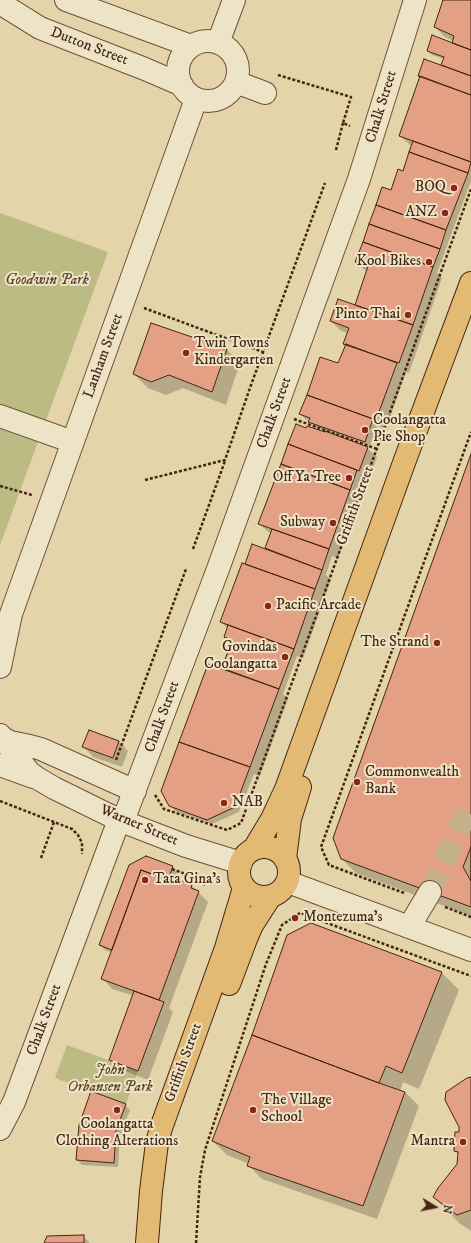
<!DOCTYPE html>
<html>
<head>
<meta charset="utf-8">
<style>
	body { margin:0 }
	#map { position:relative; width:471px; height:1243px; overflow:hidden; background:#e4d4a9; font-family:"IM FELL DW Pica",serif }
	canvas { display:block }
	.north { position:absolute; left:415px; top:1187px; width:40px; height:40px; -webkit-text-stroke:3px #ede3c7; paint-order:stroke; rotate:100deg; font-size:11px; font-weight:700; line-height:16px; text-align:center; color:#462514 }
	.north::after { content:''; display:block; margin:auto; width:14px; height:18px; background:#462514; clip-path:polygon(50% 0,100% 100%,50% 72%,0 100%) }
</style>
</head>
<body>
<div id="map">
<canvas width="471" height="1243"></canvas>
<div class="north">N</div>
</div>
<script>
const g = document.querySelector('canvas').getContext('2d');
g.lineJoin = 'round';
function fill(path, color) { g.fillStyle = color; g.fill(path, 'evenodd'); }
const toPath = rows => new Path2D(rows.map(r => 'M' + r).join(''));
function trace(path, color, width, dash) { g.strokeStyle = color; g.lineWidth = width; g.lineCap = dash ? 'butt' : 'round'; g.setLineDash(dash || []); g.stroke(path); }
function drawText(font, color, halo, rows, align = 'center') {
  g.font = font + ' "IM FELL DW Pica",serif'; g.lineWidth = 4; g.setLineDash([]); g.textBaseline = 'middle'; g.strokeStyle = halo; g.fillStyle = color; for (const [text, x, y, turn = 0] of rows) {
    g.save(); g.translate(x, y); g.rotate((+turn || 0) * Math.PI / 180); g.textAlign = isNaN(turn) ? turn : align; if (halo) g.strokeText(text, 0, 0); g.fillText(text, 0, 0); g.restore();
  }
}
const green = toPath([
	[0,213,108,252,0,545],
	[67,1045,138,1071,126,1104,55,1078]
]);
const shadow = toPath([
	[444,0,471,0,471,181,437,273,442,278,409,373,406,372,386,429,377,426,370,446,328,431,328,433,367,448,377,457,369,480,367,479,338,558,332,556,326,575,331,580,303,658,297,656,283,694,288,699,260,776,254,774,239,812,212,824,175,811,170,805,226,671,223,668,232,642,225,636,228,629,221,622,246,565,253,545,265,550,271,534,259,524,326,431,314,426,309,421,310,420,305,419,300,414,308,395,339,365,346,345,348,333,341,331,331,321,355,306,367,272,356,262,392,191,403,172,412,146,410,145,400,136,441,67,444,59,432,55,428,50,453,44,454,41,445,37,435,27],
	[226,349,240,363,226,405,183,388,166,395,148,388,134,374],
	[471,456,471,916,356,873,342,859],
	[119,741,128,751,122,767,93,757,84,747],
	[172,867,177,872,174,879,192,886,208,902,169,1008,173,1012,148,1080,120,1069,110,1059,134,996,112,989,103,979,112,953,105,950,100,945],
	[442,973,459,990,419,1089,403,1082,400,1091,405,1092,419,1106,377,1219,262,1179,248,1165,249,1164,227,1155,213,1141],
	[471,1078,471,1231,459,1223,434,1197,458,1165,459,1154,455,1151,460,1134],
	[125,1105,130,1110,120,1136,118,1167,82,1165,77,1160],
	[83,1236,90,1243,46,1243]
]);
const building = toPath([
	[443,0,471,0,471,50,452,43,454,36,434,27,443,0],
	[432,35,471,50,471,76,441,65,444,57,427,51,432,35],
	[424,59,471,76,471,95,418,76,424,59],
	[420,76,471,95,471,162,399,136,420,76],
	[413,141,471,162,468,173,409,152,413,141],
	[409,152,468,173,446,230,376,205,382,187,391,190,398,169,403,171,409,152],
	[376,205,446,230,440,249,369,224,376,205],
	[369,224,440,249,433,267,363,242,369,224],
	[363,242,433,267,413,325,355,305,368,266,355,262,363,242],
	[338,299,413,325,399,363,343,344,349,328,330,321,338,299],
	[151,323,227,349,212,392,169,375,151,382,133,374,151,323],
	[346,344,397,363,376,420,307,395,320,357,338,363,346,344],
	[307,395,373,419,365,442,308,422,310,418,299,414,307,395],
	[296,424,306,428,307,426,325,432,325,431,368,447,359,471,288,444,296,424],
	[288,444,357,470,350,490,281,464,288,444],
	[471,454,471,907,341,859,333,838,471,454],
	[281,464,350,490,329,549,258,524,281,464],
	[272,529,329,549,322,570,265,548,272,529],
	[252,544,322,570,315,589,245,564,252,544],
	[242,563,315,589,294,649,220,622,242,563],
	[228,625,294,649,279,689,222,668,232,640,224,637,228,625],
	[208,664,279,689,250,767,179,742,208,664],
	[89,730,119,741,113,758,82,747,89,730],
	[179,742,250,767,235,807,207,820,169,806,161,791,179,742],
	[471,847,471,881,463,867,471,847],
	[146,856,173,866,168,880,141,870,112,950,99,945,129,865,146,856],
	[141,870,168,880,169,876,192,885,191,888,199,891,159,1000,101,979,141,870],
	[311,923,442,972,402,1073,386,1066,379,1083,252,1035,287,935,311,923],
	[134,991,164,1002,138,1071,109,1060,134,991],
	[252,1035,379,1083,405,1092,363,1206,247,1166,250,1157,212,1141,252,1035],
	[471,1077,471,1210,457,1215,433,1197,438,1188,457,1164,458,1152,454,1151,455,1132,459,1132,459,1127,445,1100,446,1092,467,1078,471,1077],
	[91,1091,126,1104,116,1131,114,1163,76,1160,79,1125,91,1091],
	[84,1235,84,1243,44,1243,47,1236,84,1235]
]);
const minorTunnel = toPath([
	[430,892,471,803]
]);
const path = toPath([
	[278,75,351,97,343,123,350,126],
	[336,150,343,123],
	[144,308,263,352],
	[294,419,377,449],
	[145,480,225,460,251,385,325,183],
	[0,486,32,495],
	[193,549,225,461],
	[116,760,186,569],
	[155,795,164,809,227,830,241,823,471,189],
	[0,801,72,829,78,835,82,843,82,854],
	[41,858,54,822],
	[172,869,199,879,205,885],
	[404,893,329,865,321,847,471,432],
	[445,907,471,917],
	[196,1243,200,1177,205,1150,266,964,282,925,300,913,471,976]
]);
const minor = toPath([
	[66,0,191,46],
	[0,3,40,28,145,69,182,85],
	'178 71a30 30 0 1 1 60 0a30 30 0 1 1-60 0Z',
	[218,43,234,0],
	[236,82,265,93],
	[0,416,73,442],
	[0,667,11,614,196,99],
	[0,735,29,772,37,778,54,788,119,820,186,846,241,863],
	[3,738,10,742,30,746,41,749,135,791],
	[0,765,33,777],
	[123,821,218,569,359,179,415,0],
	[288,882,471,950],
	[409,927,430,892],
	[0,1129,14,1102,119,820]
]);
const major = toPath([
	'239 872a25 25 0 1 1 50 0a25 25 0 1 1-50 0Z',
	[254,849,272,819,286,789,405,460,471,283],
	[285,859,290,819,300,787],
	[229,984,246,939,252,925,270,897],
	[147,1243,151,1191,157,1143,161,1128,226,948,244,888]
]);
const markers = [
	[454,188,4,"#8f2418"],
	[445,213,4,"#8f2418"],
	[429,262,4,"#8f2418"],
	[408,315,4,"#8f2418"],
	[186,353,4,"#8f2418"],
	[365,430,4,"#8f2418"],
	[349,478,4,"#8f2418"],
	[333,523,4,"#8f2418"],
	[268,606,4,"#8f2418"],
	[437,643,4,"#8f2418"],
	[285,657,4,"#8f2418"],
	[357,782,4,"#8f2418"],
	[224,803,4,"#8f2418"],
	[145,880,4,"#8f2418"],
	[295,918,4,"#8f2418"],
	[117,1110,4,"#8f2418"],
	[253,1110,4,"#8f2418"],
	[463,1142,4,"#8f2418"]
];
const streetNames = [
	["Dutton Street",89,47,21],
	["Chalk Street",382,107,-73],
	["Lanham Street",104,356,-70],
	["Chalk Street",275,413,-70],
	["Griffith Street",356,506,-70],
	["Chalk Street",163,717,-70],
	["Warner Street",139,826,23],
	["Chalk Street",45,1020,-70],
	["Griffith Street",184,1063,-70]
];
const poiNames = [
	["BOQ",446,188],
	["ANZ",437,213],
	["Kool Bikes",421,262],
	["Pinto Thai",400,315],
	["Twin Towns",194,344,"left"],
	["Kindergarten",194,361,"left"],
	["Coolangatta",373,421,"left"],
	["Pie Shop",373,438,"left"],
	["Off Ya Tree",341,478],
	["Subway",325,523],
	["Pacific Arcade",276,606,"left"],
	["The Strand",429,643],
	["Govindas",277,648],
	["Coolangatta",277,665],
	["Commonwealth",365,773,"left"],
	["Bank",365,790,"left"],
	["NAB",232,803,"left"],
	["Tata Gina's",153,880,"left"],
	["Montezuma’s",303,918,"left"],
	["The Village",261,1101,"left"],
	["School",261,1118,"left"],
	["Coolangatta",117,1125,"center"],
	["Clothing Alterations",117,1142,"center"],
	["Mantra",455,1142]
];
const parkNames = [
	["Goodwin Park",47,281],
	["John",110,1071],
	["Orbansen Park",110,1088]
];
fill(green, '#bbbb83');
fill(shadow, '#0003');
fill(building, '#e3a085');
trace(building, '#462514', 1);
trace(minorTunnel, '#c4b18b', 22, [22, 11]);
trace(minor, '#6e5139', 24);
trace(major, '#462514', 24);
trace(path, '#462514', 2.5, [3, 2]);
trace(minor, '#ede3c7', 22);
trace(major, '#e2ba74', 22);
for (const [x, y, r, color] of markers) { const dot = new Path2D(); dot.arc(x, y, r, 0, 2 * Math.PI); g.fillStyle = color; g.fill(dot); trace(dot, '#ede3c7', 1.5); }
drawText('15px', '#462514', '#ede3c7', streetNames);
drawText('15px', '#462514', '#ede3c7', poiNames, 'right');
drawText('italic 15px', '#5d432a', '#ede3c7', parkNames);
</script>
</body>
</html>
